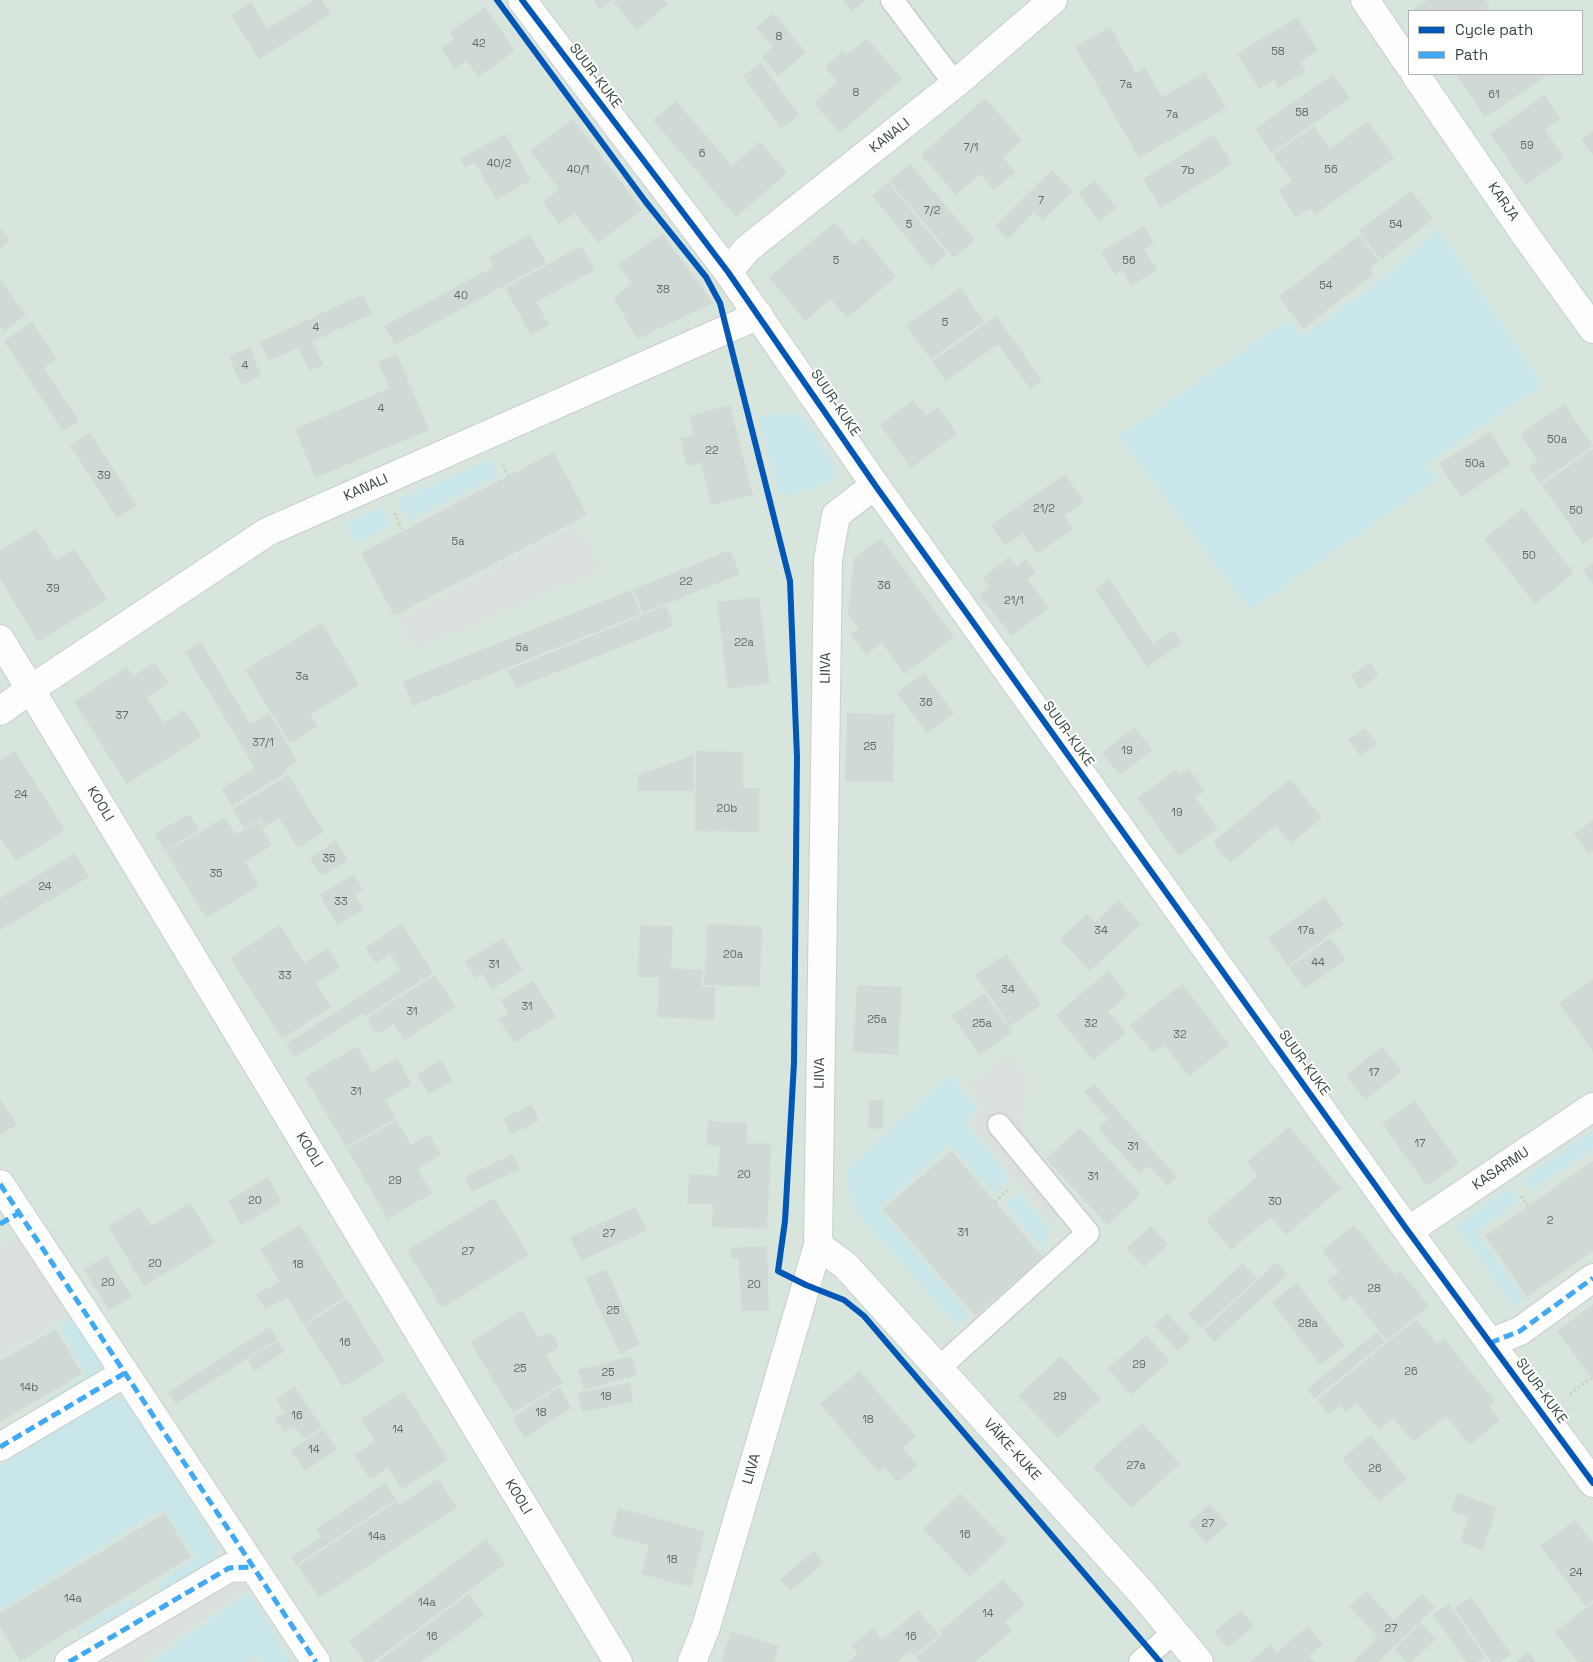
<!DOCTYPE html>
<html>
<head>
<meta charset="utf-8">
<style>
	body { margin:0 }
	#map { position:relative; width:1593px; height:1662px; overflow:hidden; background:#eaf1ed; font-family:"Space Grotesk",sans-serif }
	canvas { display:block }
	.legend { position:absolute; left:1408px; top:10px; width:175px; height:65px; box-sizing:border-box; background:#fff; border:1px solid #aeb5b1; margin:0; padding:6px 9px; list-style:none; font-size:15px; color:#35473b }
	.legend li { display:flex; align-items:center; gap:10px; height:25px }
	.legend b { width:25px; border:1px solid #aeb5b1 }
</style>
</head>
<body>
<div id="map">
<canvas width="1593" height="1662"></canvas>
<ul class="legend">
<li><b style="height:6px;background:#0057b8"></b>Cycle path</li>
<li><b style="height:6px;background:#3fa9f5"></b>Path</li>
</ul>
</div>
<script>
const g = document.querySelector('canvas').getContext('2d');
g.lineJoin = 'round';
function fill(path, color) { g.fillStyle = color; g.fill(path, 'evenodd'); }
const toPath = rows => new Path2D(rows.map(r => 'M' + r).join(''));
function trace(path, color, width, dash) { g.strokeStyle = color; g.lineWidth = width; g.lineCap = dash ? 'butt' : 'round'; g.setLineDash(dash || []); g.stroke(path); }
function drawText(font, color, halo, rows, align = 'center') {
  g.font = font + ' "Space Grotesk",sans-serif'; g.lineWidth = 4; g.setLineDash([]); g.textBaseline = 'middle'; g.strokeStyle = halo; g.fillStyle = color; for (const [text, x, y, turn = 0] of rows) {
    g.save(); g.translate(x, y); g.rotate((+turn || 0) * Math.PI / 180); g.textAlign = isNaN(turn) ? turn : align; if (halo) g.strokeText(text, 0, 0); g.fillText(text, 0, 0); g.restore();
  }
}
const residential = toPath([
	[0,0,1593,0,1593,1662,0,1662],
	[1409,11,1582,11,1582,74,1409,74]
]);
const green = toPath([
	[1438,229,1542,385,1426,464,1438,479,1250,610,1119,437,1287,320,1302,337,1385,277],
	[789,411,806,420,834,466,835,474,831,482,790,495,779,493,759,418],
	[491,459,497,476,409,520,397,500],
	[382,507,391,526,356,544,346,524],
	[950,1075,977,1108,965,1123,1009,1177,994,1193,949,1144,879,1209,969,1315,957,1326,853,1209,847,1170],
	[1593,1130,1593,1149,1530,1191,1522,1180],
	[1510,1188,1519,1201,1476,1232,1523,1297,1513,1307,1456,1226],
	[1019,1192,1049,1229,1044,1250,1006,1204],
	[74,1317,101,1365,94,1381,49,1408,45,1400,87,1375,59,1327],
	[122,1398,131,1409,219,1547,213,1561,161,1591,157,1584,197,1558,163,1508,0,1610,0,1465,109,1399],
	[247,1593,257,1606,290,1662,261,1662,257,1656,247,1662,151,1662],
	[131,1599,135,1606,79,1635,76,1630]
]);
const parking = toPath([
	[578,525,601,570,414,650,399,619],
	[1009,1054,1030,1080,1020,1121,1042,1160,1079,1201,1052,1224,970,1123,984,1107,966,1085],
	[22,1234,70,1314,0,1356,0,1245],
	[235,1572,246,1590,141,1662,79,1662]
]);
const building = toPath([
	[314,0,322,0,331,14,259,59,231,15,251,2,267,29],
	[593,0,612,0,600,9],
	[617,0,664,0,668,4,637,30,614,2],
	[843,0,866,0,852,11],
	[1428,0,1485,0,1490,7,1483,11,1411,11],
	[485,7,515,51,478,77,467,61,455,69,441,48,454,39,450,32],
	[773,13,806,52,778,76,762,56,773,47,756,28],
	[1297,17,1318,50,1300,62,1306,71,1279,88,1274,79,1259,89,1237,54],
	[1110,27,1136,73,1145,67,1162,97,1205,72,1226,108,1139,158,1075,47],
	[867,38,902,79,840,133,814,103,837,82,825,67,843,51,846,55],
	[761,63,799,115,781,128,743,76],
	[1333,74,1350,98,1272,153,1255,129],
	[1456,74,1549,74,1485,117],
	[1544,95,1561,119,1545,130,1564,157,1526,185,1490,134],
	[985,98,1022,140,1003,157,1015,172,994,190,980,174,956,195,921,155],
	[676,101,732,166,760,142,787,173,736,217,653,120],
	[573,119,642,210,598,243,575,213,559,224,543,202,559,189,530,151],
	[1368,121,1394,158,1315,215,1310,208,1296,217,1278,190,1292,181,1273,155,1314,126,1330,149],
	[1593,131,1593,155,1581,140],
	[505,134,531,180,496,200,475,162,465,167,460,159],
	[1214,135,1232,164,1161,208,1143,179],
	[910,164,975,240,954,258,889,181],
	[1052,170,1073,191,1043,220,1034,212,1008,239,995,226],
	[1095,180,1116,208,1099,221,1078,193],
	[888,182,947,254,931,267,872,196],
	[1411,191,1433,219,1381,260,1358,231],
	[835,222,854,245,863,237,896,277,847,318,831,299,805,321,769,277],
	[1144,226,1154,244,1144,249,1157,270,1131,286,1122,270,1115,275,1101,252],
	[0,228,10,240,0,249],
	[530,234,546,263,395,345,384,326,493,267,488,258],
	[662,234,713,303,637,339,614,298,632,283,618,264],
	[1359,235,1379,261,1370,269,1374,274,1303,329,1279,297],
	[581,246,595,270,536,302,549,325,531,335,505,288],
	[0,280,26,315,4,331,0,325],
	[960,288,984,321,931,359,906,325],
	[363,294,372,314,312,341,323,365,309,371,298,348,269,361,260,342],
	[996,316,1042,380,1030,389,998,344,946,381,932,362],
	[32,322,57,359,44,368,79,421,63,431,4,341],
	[250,347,261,376,241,385,229,356],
	[397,354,429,430,315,478,295,429,390,388,378,362],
	[913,400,926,416,938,407,957,434,911,468,880,425],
	[1564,404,1593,446,1540,483,1529,466,1538,460,1520,434],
	[730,405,753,495,712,505,701,463,687,467,680,438,694,435,689,416],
	[1490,431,1511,464,1461,497,1439,464],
	[90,433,137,506,117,518,70,445],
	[1593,449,1593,537,1583,544,1542,485],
	[554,452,587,515,394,616,361,553],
	[1065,474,1084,502,1064,516,1073,529,1037,554,1023,533,1005,546,991,525],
	[1523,508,1574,573,1535,604,1484,539],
	[36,529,56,560,75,549,107,599,38,642,0,579,0,551],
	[881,538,954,637,904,674,882,643,866,655,851,634,859,628,848,614,854,558],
	[730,550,740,574,643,613,633,589],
	[1009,557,1017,567,1026,559,1036,572,1027,580,1049,607,1012,636,979,595,990,587,982,578],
	[1593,563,1593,584,1583,570],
	[1109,579,1153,644,1173,630,1182,643,1147,667,1095,589],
	[631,590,641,614,412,706,403,681],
	[759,597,770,683,728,689,717,602],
	[666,606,674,626,516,688,508,670],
	[322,623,359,685,310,715,317,727,290,743,245,670],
	[201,642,250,724,269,713,297,761,285,769,287,772,232,806,221,789,255,768,185,652],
	[155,662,169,683,147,697,164,723,184,710,202,736,127,784,74,702,127,667,133,676],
	[1370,662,1379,675,1360,689,1351,676],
	[924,673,954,713,927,733,897,693],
	[847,713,895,714,893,782,845,781],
	[1134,727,1153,750,1120,775,1102,753],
	[1365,728,1377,743,1360,756,1348,740],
	[15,751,65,830,16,861,0,837,0,760],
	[696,751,743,752,743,788,759,788,759,832,695,831],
	[694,755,694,791,638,791,638,775],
	[1189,769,1205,791,1195,797,1218,828,1179,856,1137,798,1176,770,1180,775],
	[288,775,324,832,298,848,279,818,264,827,259,819,244,828,233,809],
	[1290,779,1322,818,1291,843,1276,825,1230,863,1213,842],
	[189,814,199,830,165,851,155,834],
	[225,817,236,835,258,821,272,845,245,862,259,886,206,918,166,852],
	[1593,820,1593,851,1589,854,1574,834],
	[336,840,348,860,322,876,310,858],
	[75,853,89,877,0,930,0,898],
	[354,874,363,890,355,895,363,910,337,925,320,895],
	[1325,897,1344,924,1288,966,1268,938],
	[1119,900,1141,924,1090,971,1060,939,1087,914,1095,922],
	[402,924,433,973,366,1016,364,1013,294,1057,286,1044,401,970,390,953,376,963,365,948],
	[707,924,762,926,760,987,704,985],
	[280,925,304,963,328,948,340,968,316,983,331,1007,282,1039,230,958],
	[640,925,673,926,671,968,703,970,702,987,715,987,714,1020,657,1017,658,977,638,977],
	[503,938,523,970,492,989,482,974,476,979,465,961],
	[1330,938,1346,959,1305,989,1289,968],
	[1006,954,1041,1005,1010,1026,975,975],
	[1108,971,1128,995,1108,1012,1126,1033,1093,1060,1056,1015],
	[435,975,456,1007,404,1040,393,1024,377,1034,367,1018],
	[1593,979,1593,1052,1559,1003],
	[533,981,556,1017,514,1043,499,1020,509,1013,501,1000],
	[1182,984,1229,1045,1189,1076,1164,1045,1153,1053,1130,1025],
	[857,985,902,987,898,1055,853,1052],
	[984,993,1012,1032,980,1055,952,1016],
	[357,1046,372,1072,397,1058,412,1084,385,1100,396,1118,346,1147,305,1077],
	[1382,1047,1402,1071,1365,1100,1346,1075],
	[441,1060,453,1081,429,1094,417,1074],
	[1094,1084,1177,1177,1167,1186,1149,1166,1140,1174,1098,1128,1108,1119,1084,1092],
	[0,1099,17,1125,0,1135],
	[869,1100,884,1100,883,1129,868,1128],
	[1414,1101,1459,1163,1427,1186,1382,1124],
	[532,1105,539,1121,510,1134,503,1118],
	[396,1120,411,1145,429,1134,441,1155,417,1169,432,1193,388,1219,347,1149],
	[708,1121,747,1123,746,1143,771,1144,767,1229,712,1227,713,1204,687,1204,689,1174,718,1176,720,1146,707,1145],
	[1289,1127,1341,1188,1286,1235,1270,1217,1231,1250,1206,1220,1258,1176,1247,1162],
	[1080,1128,1141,1194,1107,1225,1046,1159],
	[951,1151,1043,1257,975,1316,883,1209],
	[512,1154,520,1169,472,1192,465,1177],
	[1593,1161,1593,1251,1527,1297,1485,1236],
	[268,1177,282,1202,241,1225,228,1201],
	[494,1198,529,1255,442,1308,407,1250],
	[190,1203,215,1243,144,1286,108,1226,140,1207,151,1226],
	[636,1207,647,1230,581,1261,570,1237],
	[300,1225,345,1297,303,1324,287,1297,266,1310,256,1295,280,1281,260,1249],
	[1354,1225,1395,1275,1400,1271,1429,1306,1387,1340,1351,1296,1344,1302,1327,1281,1339,1272,1322,1251],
	[1151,1226,1168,1245,1144,1267,1126,1249],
	[767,1246,769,1311,741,1311,739,1258,731,1258,731,1248],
	[107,1256,132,1297,109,1310,84,1269],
	[1277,1262,1288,1274,1214,1342,1204,1330],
	[1243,1263,1257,1278,1202,1329,1188,1314],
	[606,1269,640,1344,620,1354,585,1278],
	[1297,1283,1345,1346,1320,1365,1272,1302],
	[347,1299,385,1361,343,1387,304,1325],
	[1593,1304,1593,1380,1557,1331],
	[522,1310,539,1338,550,1332,559,1347,546,1355,563,1383,513,1413,470,1342],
	[1167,1313,1191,1339,1178,1351,1154,1325],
	[1416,1319,1437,1344,1444,1339,1495,1401,1489,1406,1500,1420,1470,1445,1446,1416,1413,1442,1393,1418,1379,1430,1357,1403,1346,1412,1340,1405,1328,1414,1317,1400],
	[270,1327,278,1339,176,1404,168,1392],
	[56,1329,82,1374,0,1422,0,1361],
	[1377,1332,1385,1342,1315,1398,1307,1389],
	[1147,1335,1170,1361,1131,1395,1108,1368],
	[278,1341,285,1351,254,1371,248,1360],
	[631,1356,637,1375,584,1390,578,1370],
	[1061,1356,1101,1399,1058,1438,1018,1396],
	[859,1371,916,1436,902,1448,918,1465,898,1482,885,1467,878,1472,820,1404],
	[630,1383,633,1402,582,1412,578,1392],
	[294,1386,322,1427,304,1439,294,1426,284,1432,275,1419,285,1412,276,1399],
	[560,1387,571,1408,525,1438,512,1418],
	[404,1391,448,1460,402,1489,388,1468,370,1479,354,1455,375,1441,361,1419],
	[1142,1423,1180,1464,1131,1508,1093,1467],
	[323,1429,337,1449,305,1471,291,1450],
	[1370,1435,1407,1478,1379,1502,1342,1459],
	[438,1479,457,1507,319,1598,298,1566,397,1501,399,1505],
	[385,1483,396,1499,296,1565,292,1557,322,1537,316,1529],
	[960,1493,1007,1541,970,1577,923,1529],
	[1457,1493,1497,1507,1483,1550,1460,1542,1468,1517,1451,1512],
	[1210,1504,1228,1524,1206,1544,1188,1523],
	[618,1508,705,1531,691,1587,641,1574,649,1545,611,1536],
	[165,1513,191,1557,20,1661,0,1627,0,1613],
	[1575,1520,1593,1543,1593,1600,1585,1606,1540,1546],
	[486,1539,505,1564,373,1662,365,1662,349,1641],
	[814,1550,824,1563,790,1591,780,1580],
	[1003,1579,1025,1605,1005,1622,1012,1631,975,1662,920,1662,916,1657,942,1635,939,1632],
	[1366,1591,1394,1621,1422,1594,1435,1607,1378,1662,1353,1662,1378,1637,1349,1607],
	[469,1594,484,1615,421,1662,381,1662,380,1660],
	[1471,1597,1511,1654,1499,1662,1492,1662,1454,1608],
	[1593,1603,1593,1662,1578,1662,1555,1632],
	[1449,1604,1485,1657,1477,1662,1466,1662,1433,1614],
	[918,1610,939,1635,914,1656,910,1651,897,1662,848,1662,858,1654,852,1646,873,1628,882,1640],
	[1241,1610,1254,1626,1227,1648,1214,1632],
	[1421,1623,1436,1639,1411,1662,1407,1662,1394,1649],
	[1308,1626,1323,1644,1309,1656,1315,1662,1250,1662,1270,1645,1277,1652],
	[731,1631,779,1646,774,1662,721,1662],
	[1528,1652,1536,1662,1515,1662]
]);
const path = toPath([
	[503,465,508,476],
	[395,513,402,531],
	[1521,1196,1528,1206],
	[995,1202,1009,1189],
	[1570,1394,1591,1378]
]);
const service = toPath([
	[892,0,955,84],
	[939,1368,1088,1233,999,1125],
	[1140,1662,1174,1632]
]);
const minor = toPath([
	[522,0,728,272,875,485,1408,1231,1593,1483],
	[728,272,747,249,955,84,1053,0],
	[0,639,618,1662],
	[0,711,31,689,267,532,759,315],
	[0,1184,316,1662],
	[1408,1231,1593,1107],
	[818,1245,846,1266,1141,1592,1199,1662],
	[1490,1343,1520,1331,1593,1278],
	[0,1447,125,1373],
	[69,1662,229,1568,253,1567],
	[692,1662,706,1627,818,1245,828,560,836,515,875,485]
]);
const tertiary = toPath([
	[1365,0,1409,65],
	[1415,74,1524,233,1593,329]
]);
const quiet = toPath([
	[0,1184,316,1662],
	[0,1224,19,1213],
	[1490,1343,1520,1331,1593,1278],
	[0,1447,125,1373],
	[69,1662,229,1568,253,1567]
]);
const cycleway = toPath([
	[497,0,645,201,706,277,720,303,790,581,797,757,794,1063,785,1221,778,1271,806,1285,844,1300,864,1316,1160,1662],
	[522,0,728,272,875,485,1408,1231,1593,1483]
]);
const numberNames = [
	["8",779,37],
	["42",479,44],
	["58",1278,52],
	["7a",1126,85],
	["8",856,93],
	["61",1494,95],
	["58",1302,113],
	["7a",1172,115],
	["59",1527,146],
	["7/1",971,148],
	["6",702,154],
	["40/2",499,164],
	["40/1",578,170],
	["56",1331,170],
	["7b",1188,171],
	["7",1041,201],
	["7/2",932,211],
	["5",909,225],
	["54",1396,225],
	["5",836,261],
	["56",1129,261],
	["54",1326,286],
	["38",663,290],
	["40",461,296],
	["5",945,323],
	["4",316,328],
	["4",245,366],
	["4",381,409],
	["50a",1557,440],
	["22",712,451],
	["50a",1475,464],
	["39",104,476],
	["21/2",1044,509],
	["50",1576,511],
	["5a",458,542],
	["50",1529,556],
	["22",686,582],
	["36",884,586],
	["39",53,589],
	["21/1",1014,601],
	["22a",744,643],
	["5a",522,648],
	["3a",302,677],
	["36",926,703],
	["37",122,716],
	["37/1",263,743],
	["25",870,747],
	["19",1127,751],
	["24",21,795],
	["20b",727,809],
	["19",1177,813],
	["35",329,859],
	["35",216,874],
	["24",45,887],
	["33",341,902],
	["34",1101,931],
	["17a",1306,931],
	["20a",733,955],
	["44",1318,963],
	["31",494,965],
	["33",285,976],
	["34",1008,990],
	["31",527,1007],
	["31",412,1012],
	["25a",877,1020],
	["25a",982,1024],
	["32",1091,1024],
	["32",1180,1035],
	["17",1374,1073],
	["31",356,1092],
	["17",1420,1144],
	["31",1133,1147],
	["20",744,1175],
	["31",1093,1177],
	["29",395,1181],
	["20",255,1201],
	["30",1275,1202],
	["2",1550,1221],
	["31",963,1233],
	["27",609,1234],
	["27",468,1252],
	["20",155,1264],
	["18",298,1265],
	["20",108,1283],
	["20",754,1285],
	["28",1374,1289],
	["25",613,1311],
	["28a",1308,1324],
	["16",345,1343],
	["29",1139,1365],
	["25",520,1369],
	["26",1411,1372],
	["25",608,1373],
	["14b",29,1388],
	["18",606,1397],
	["29",1060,1397],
	["18",541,1413],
	["16",297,1416],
	["18",868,1420],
	["14",398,1430],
	["14",314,1450],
	["27a",1136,1466],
	["26",1375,1469],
	["27",1208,1524],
	["16",965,1535],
	["14a",377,1537],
	["18",672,1560],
	["24",1576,1573],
	["14a",73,1599],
	["14a",427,1603],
	["14",988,1614],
	["27",1391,1629],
	["16",432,1637],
	["16",911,1637]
];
const streetNames = [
	["SUUR-KUKE",595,76,53],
	["KANALI",890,136,-38],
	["KARJA",1503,202,56],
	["SUUR-KUKE",835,403,56],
	["KANALI",366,488,-24],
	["LIIVA",826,668,-89],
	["SUUR-KUKE",1068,734,54],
	["KOOLI",100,804,59],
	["SUUR-KUKE",1304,1063,54],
	["LIIVA",820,1073,-89],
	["KOOLI",309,1150,59],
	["KASARMU",1501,1169,-34],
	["SUUR-KUKE",1541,1391,54],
	["VÄIKE-KUKE",1012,1450,48],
	["LIIVA",752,1469,-74],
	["KOOLI",518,1497,59]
];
fill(residential, '#d7e5dd');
fill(green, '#c9e7eb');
fill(parking, '#dae0dc');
fill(building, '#d1d9d4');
trace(service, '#c7cfca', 25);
trace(minor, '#c7cfca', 30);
trace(tertiary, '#c7cfca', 30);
trace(path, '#cad1cd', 3, [2.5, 2.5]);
trace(service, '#fcfdfc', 22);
trace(minor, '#fcfdfc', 28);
trace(tertiary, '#fcfdfc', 28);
trace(quiet, '#3fa9f5', 5, [10, 5]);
trace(cycleway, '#0057b8', 6);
drawText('11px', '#5e6d63', null, numberNames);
drawText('14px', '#35473b', '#fff', streetNames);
</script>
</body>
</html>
